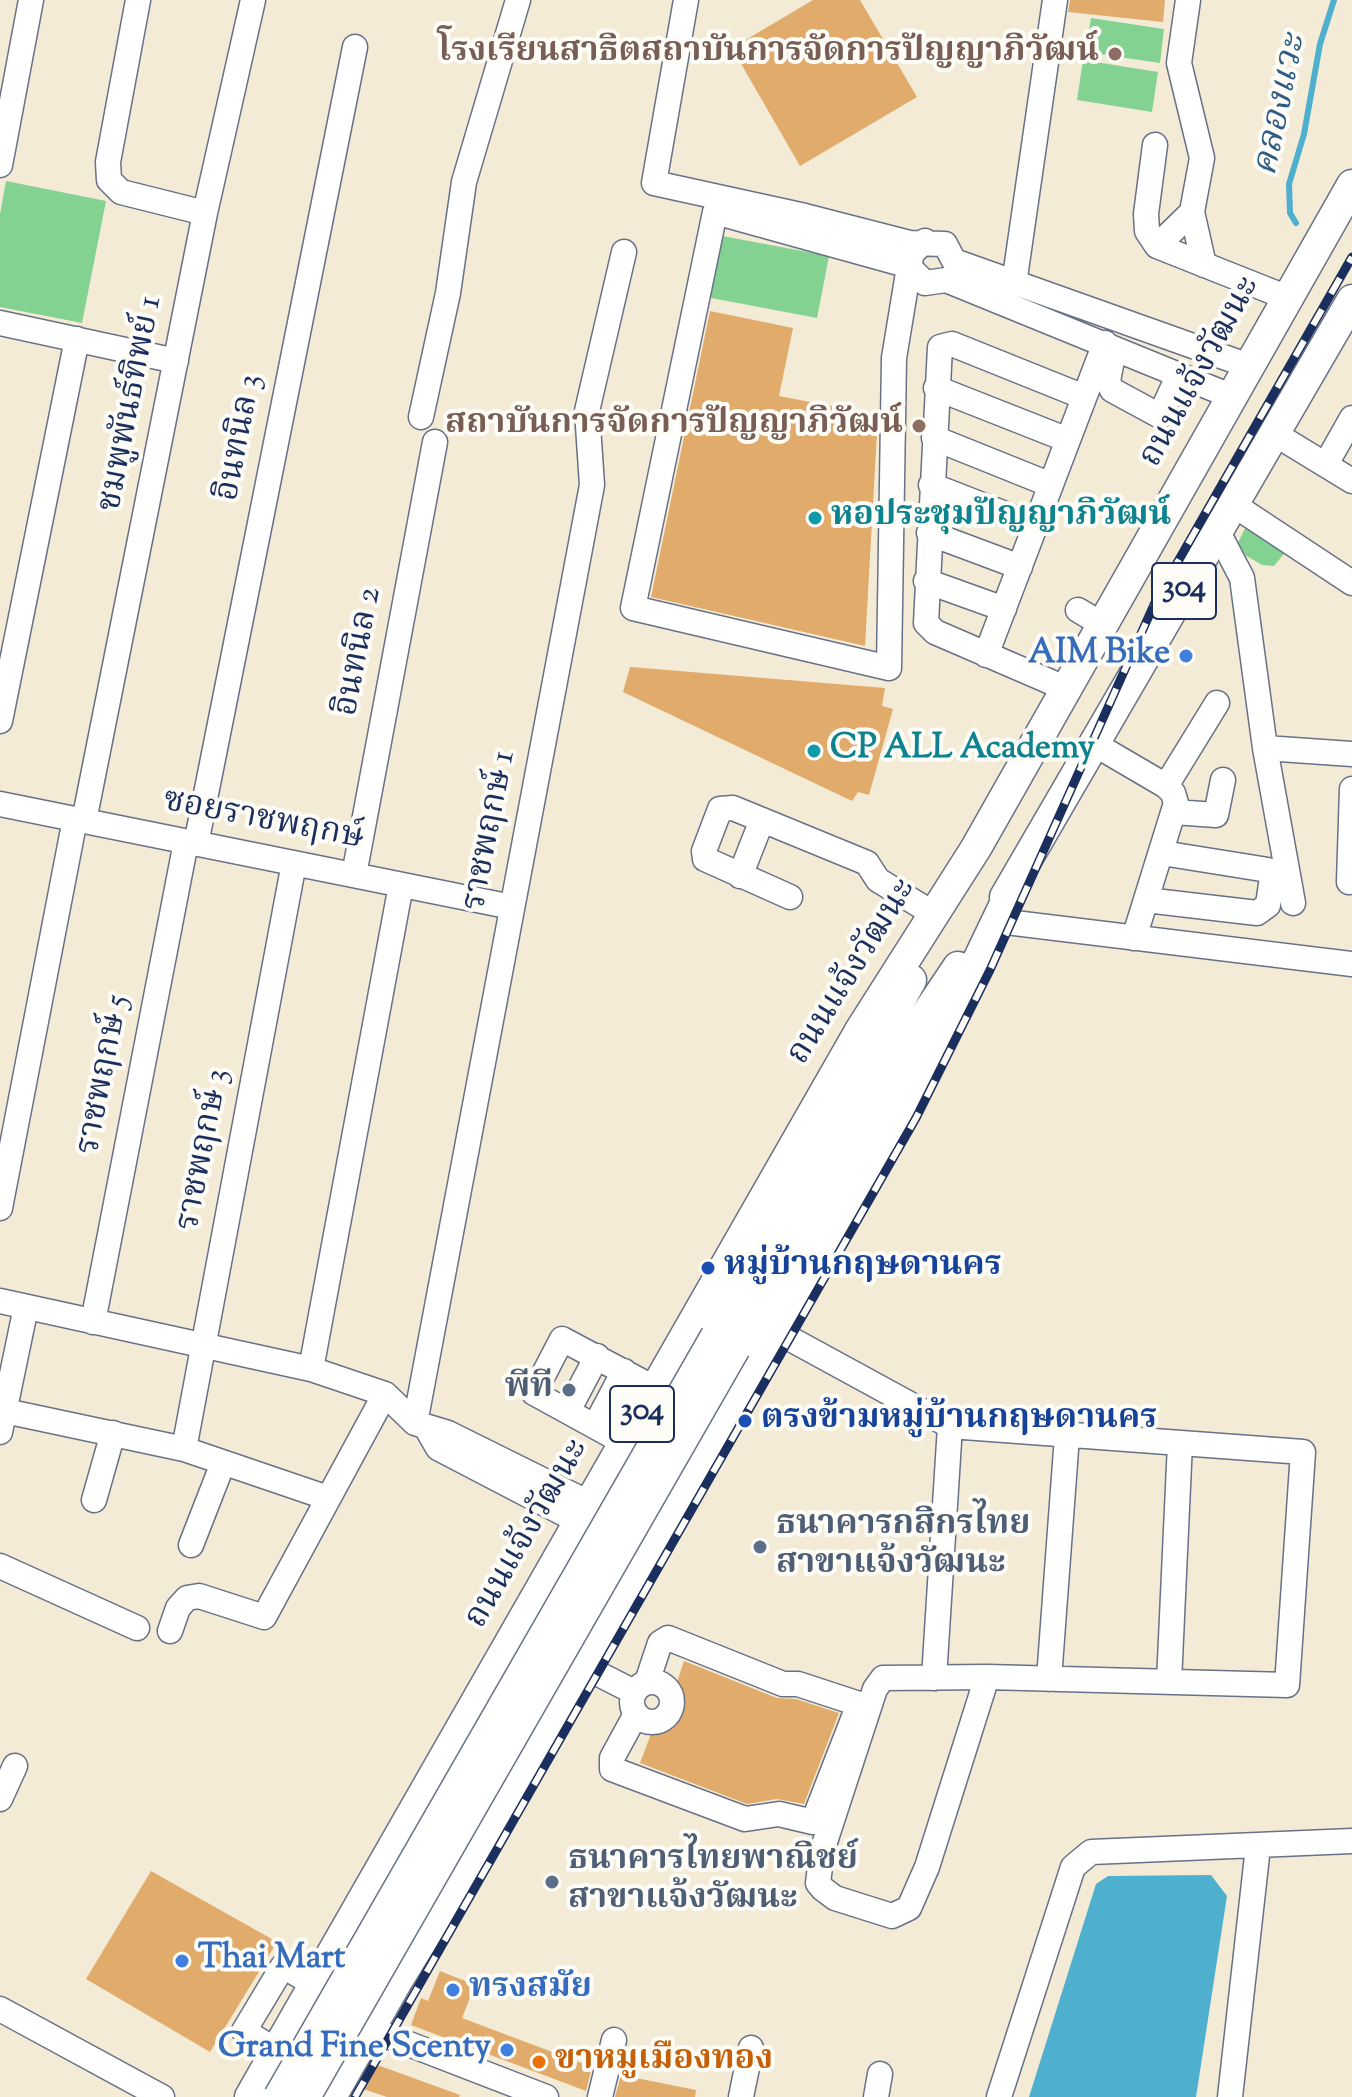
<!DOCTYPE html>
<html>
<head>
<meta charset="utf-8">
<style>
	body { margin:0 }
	canvas { display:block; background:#f3ebd5 }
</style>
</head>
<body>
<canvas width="1352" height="2097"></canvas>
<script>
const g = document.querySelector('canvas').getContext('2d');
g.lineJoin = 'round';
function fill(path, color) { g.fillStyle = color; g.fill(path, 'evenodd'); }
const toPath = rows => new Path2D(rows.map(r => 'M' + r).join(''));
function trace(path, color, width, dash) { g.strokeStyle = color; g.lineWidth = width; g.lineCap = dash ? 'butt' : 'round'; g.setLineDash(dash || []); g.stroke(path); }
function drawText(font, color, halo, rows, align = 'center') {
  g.font = font + ' "Sorts Mill Goudy","Noto Serif Thai",serif'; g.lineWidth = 8; g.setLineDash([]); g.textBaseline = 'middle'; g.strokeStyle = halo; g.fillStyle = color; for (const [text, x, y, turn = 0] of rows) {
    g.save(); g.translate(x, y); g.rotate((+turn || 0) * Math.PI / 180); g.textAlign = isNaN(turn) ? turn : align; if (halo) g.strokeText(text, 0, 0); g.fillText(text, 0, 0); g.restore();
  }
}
const green = toPath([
	[1091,18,1164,29,1160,63,1085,52],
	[1083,60,1158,72,1152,112,1077,100],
	[6,181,106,201,82,323,0,307,0,214],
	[717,235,829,256,817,318,706,297],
	[1250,518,1287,550,1274,566,1262,565,1235,549]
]);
const water = toPath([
	[1211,1875,1227,1896,1196,2097,1029,2097,1096,1884,1108,1876]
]);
const stream = toPath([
	[1296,223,1290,213,1289,184,1304,134,1320,44,1334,0]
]);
const building = toPath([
	[813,0,860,0,917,97,800,166,732,48],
	[1070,0,1165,0,1163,22,1068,12],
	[710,311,793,328,779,396,878,415,865,646,651,597],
	[630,667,885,688,882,706,893,709,869,795,858,792,852,801,623,692],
	[684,1661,777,1698,796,1699,839,1713,804,1804,777,1799,747,1804,640,1763,651,1734,667,1727,683,1699,677,1682],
	[151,1871,277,1942,210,2052,86,1979],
	[440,1971,475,1985,462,2018,592,2067,586,2091,411,2025,421,1998,428,2001],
	[372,2063,460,2095,459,2097,387,2097,363,2089],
	[621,2075,696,2090,695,2097,615,2097]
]);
const minor = toPath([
	[138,0,108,162,109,180,121,192,205,213],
	[686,0,654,183,805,216,910,243,945,244,954,261,1249,366],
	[1155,145,1146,214,1147,231,1157,246,1288,298],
	[0,165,31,0],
	[1192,212,1204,265],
	[925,241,912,253,909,267,894,358,889,668,633,608,715,212,906,265,909,267,925,283,946,280,1233,397],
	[1157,246,1192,212,1202,158,1179,63,1188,0],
	[1014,284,1055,0],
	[0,323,176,361],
	[1114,349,1108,381,1112,390,1160,416,1179,374],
	[936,388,1068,440],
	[421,417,448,293,464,182,518,0],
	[1275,434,1352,481],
	[934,438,1051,485],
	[1326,464,1352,418],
	[931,485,1036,526],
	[1234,505,1352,583],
	[1218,532,1242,578,1265,748,1352,754],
	[929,533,1020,567],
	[926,581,1004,609],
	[1078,610,1103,625],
	[986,655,1105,343],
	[1067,689,935,632,926,623,940,347,952,344,1084,397],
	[0,721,77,339],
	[1096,745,1166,786,1173,793,1176,803,1134,938],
	[1265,748,1293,903],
	[1166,786,1217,703],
	[0,804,512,907],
	[1174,812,1216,815,1223,780],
	[84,821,205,213,253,0],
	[196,844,355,47],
	[354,875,435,442],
	[740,876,762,820],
	[1349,882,1352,789],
	[790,897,705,859,704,851,720,809,733,808,867,863,878,880,934,914],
	[1146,900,1257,913,1268,905,1272,877,1268,870,1162,853],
	[998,921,1352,964],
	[0,1208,75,819],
	[0,1301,311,1369,385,1394,415,1423,448,1433,591,1504],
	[93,1322,186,842],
	[774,1330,950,1426,1303,1452,1287,1685,987,1677,883,1678,875,1689,822,1851,818,1883,823,1889,835,1898,892,1916,909,1908,927,1867,987,1677],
	[311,1369,401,885],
	[5,1411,184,1449,328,1498],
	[568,1411,597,1356],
	[415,1423,592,485,587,411,624,252],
	[595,1426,624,1371],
	[427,1429,438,1448,580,1522],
	[0,1432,26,1307],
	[625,1443,534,1393,562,1339,656,1389],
	[184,1449,294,863],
	[94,1500,113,1433],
	[191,1545,223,1463],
	[0,1566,137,1628],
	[170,1631,178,1608,187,1598,199,1596,264,1617,385,1394],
	[585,1667,634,1692],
	[934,1678,950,1426],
	[1049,1679,1067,1436],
	'632 1702a20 20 0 1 1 40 0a20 20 0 1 1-40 0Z',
	[1169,1682,1180,1443],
	[636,1714,612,1758,612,1769,745,1819,779,1814,813,1822,859,1704,798,1684,783,1684,668,1638,660,1643,647,1682],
	[0,1799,15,1766],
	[0,2009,162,2097],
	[370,2029,546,2097],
	[277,2051,244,2031,283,1966,315,1985],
	[600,2097,614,2040],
	[741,2097,751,2048],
	[876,2097,880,2074],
	[999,2097,1073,1867,1091,1852,1352,1841],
	[1230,2097,1258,1847]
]);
const major = toPath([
	[1005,897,1352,300],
	[716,1336,911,980],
	[735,1348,903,1049,958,967],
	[250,2097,861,1029,976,848,1352,185],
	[331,2097,396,1983,540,1748,934,1052,1016,881]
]);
const rail = toPath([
	[355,2097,916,1118,990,970,1157,598,1352,257]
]);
const majorBridge = toPath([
	[279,2097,716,1336],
	[305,2097,735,1348]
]);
const markers = [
	[1115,54,8,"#8d6e63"],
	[919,426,8,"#8d6e63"],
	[815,518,8,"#0f9aa8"],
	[1186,656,8,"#3f7fe0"],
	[814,751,8,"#0f9aa8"],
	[708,1268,8,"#1a4fb4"],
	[569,1390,8,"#5c6f8a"],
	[745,1421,8,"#1a4fb4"],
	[760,1547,8,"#5c6f8a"],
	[552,1882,8,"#5c6f8a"],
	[182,1961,8,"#3f7fe0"],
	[453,1990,8,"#3f7fe0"],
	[507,2050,8,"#3f7fe0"],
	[539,2062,8,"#e8710a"]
];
const shields = [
	[1184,591,64],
	[642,1414,64]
];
const shieldNames = [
	["304",1184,591],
	["304",642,1414]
];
const educationNames = [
	["โรงเรียนสาธิตสถาบันการจัดการปัญญาภิวัฒน์",1099,54],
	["สถาบันการจัดการปัญญาภิวัฒน์",903,426]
];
const streetNames = [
	["ถนนแจ้งวัฒนะ",1202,373,-61],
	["ชมพูพันธ์ทิพย์ 1",133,404,-79],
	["อินทนิล 3",242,438,-79],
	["อินทนิล 2",361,652,-79],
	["ซอยราชพฤกษ์",263,822,11],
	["ราชพฤกษ์ 1",492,831,-79],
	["ถนนแจ้งวัฒนะ",854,973,-58],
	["ราชพฤกษ์ 5",106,1075,-79],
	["ราชพฤกษ์ 3",206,1150,-79],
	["ถนนแจ้งวัฒนะ",529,1535,-60]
];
const cultureNames = [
	["หอประชุมปัญญาภิวัฒน์",831,518],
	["CP ALL Academy",830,751]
];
const shopNames = [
	["AIM Bike",1170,656],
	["Thai Mart",198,1961,"left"],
	["ทรงสมัย",469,1990,"left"],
	["Grand Fine Scenty",491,2050]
];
const transitNames = [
	["หมู่บ้านกฤษดานคร",724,1268],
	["ตรงข้ามหมู่บ้านกฤษดานคร",761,1421]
];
const serviceNames = [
	["พีที",553,1390,"right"],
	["ธนาคารกสิกรไทย",776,1527],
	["สาขาแจ้งวัฒนะ",776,1566],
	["ธนาคารไทยพาณิชย์",568,1862],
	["สาขาแจ้งวัฒนะ",568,1901]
];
const foodNames = [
	["ขาหมูเมืองทอง",555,2062]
];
const waterNames = [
	["คลองแวะ",1283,106,-78]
];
fill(green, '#84d291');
fill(water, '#4fafce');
trace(stream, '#4fafce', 6);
fill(building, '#e0ab6b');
trace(minor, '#677188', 27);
trace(major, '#677188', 33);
trace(minor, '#fff', 24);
trace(major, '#fff', 30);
trace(rail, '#1b2f5e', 9);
trace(rail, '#fdfcf7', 6, [18]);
trace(majorBridge, '#677188', 33, []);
trace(majorBridge, '#fff', 30);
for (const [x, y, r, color] of markers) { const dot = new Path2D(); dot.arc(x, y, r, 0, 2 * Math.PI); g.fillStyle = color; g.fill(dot); trace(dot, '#fdfcf7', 3); }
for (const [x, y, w] of shields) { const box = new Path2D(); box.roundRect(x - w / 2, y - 28, w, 56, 6); g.fillStyle = '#fdfcf7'; g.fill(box); trace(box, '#1b2f5e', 2); }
drawText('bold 32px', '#1b2f5e', null, shieldNames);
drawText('bold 34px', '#785e54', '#fdfcf7', educationNames, 'right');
drawText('34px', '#1b2f5e', '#fdfcf7', streetNames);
drawText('bold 34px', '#0d838f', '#fdfcf7', cultureNames, 'left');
drawText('bold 34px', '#366cbe', '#fdfcf7', shopNames, 'right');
drawText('bold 34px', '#164399', '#fdfcf7', transitNames, 'left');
drawText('bold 34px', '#4e5e75', '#fdfcf7', serviceNames, 'left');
drawText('bold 34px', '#c56008', '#fdfcf7', foodNames, 'left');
drawText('italic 36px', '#2d5c85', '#fdfcf7', waterNames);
</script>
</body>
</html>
